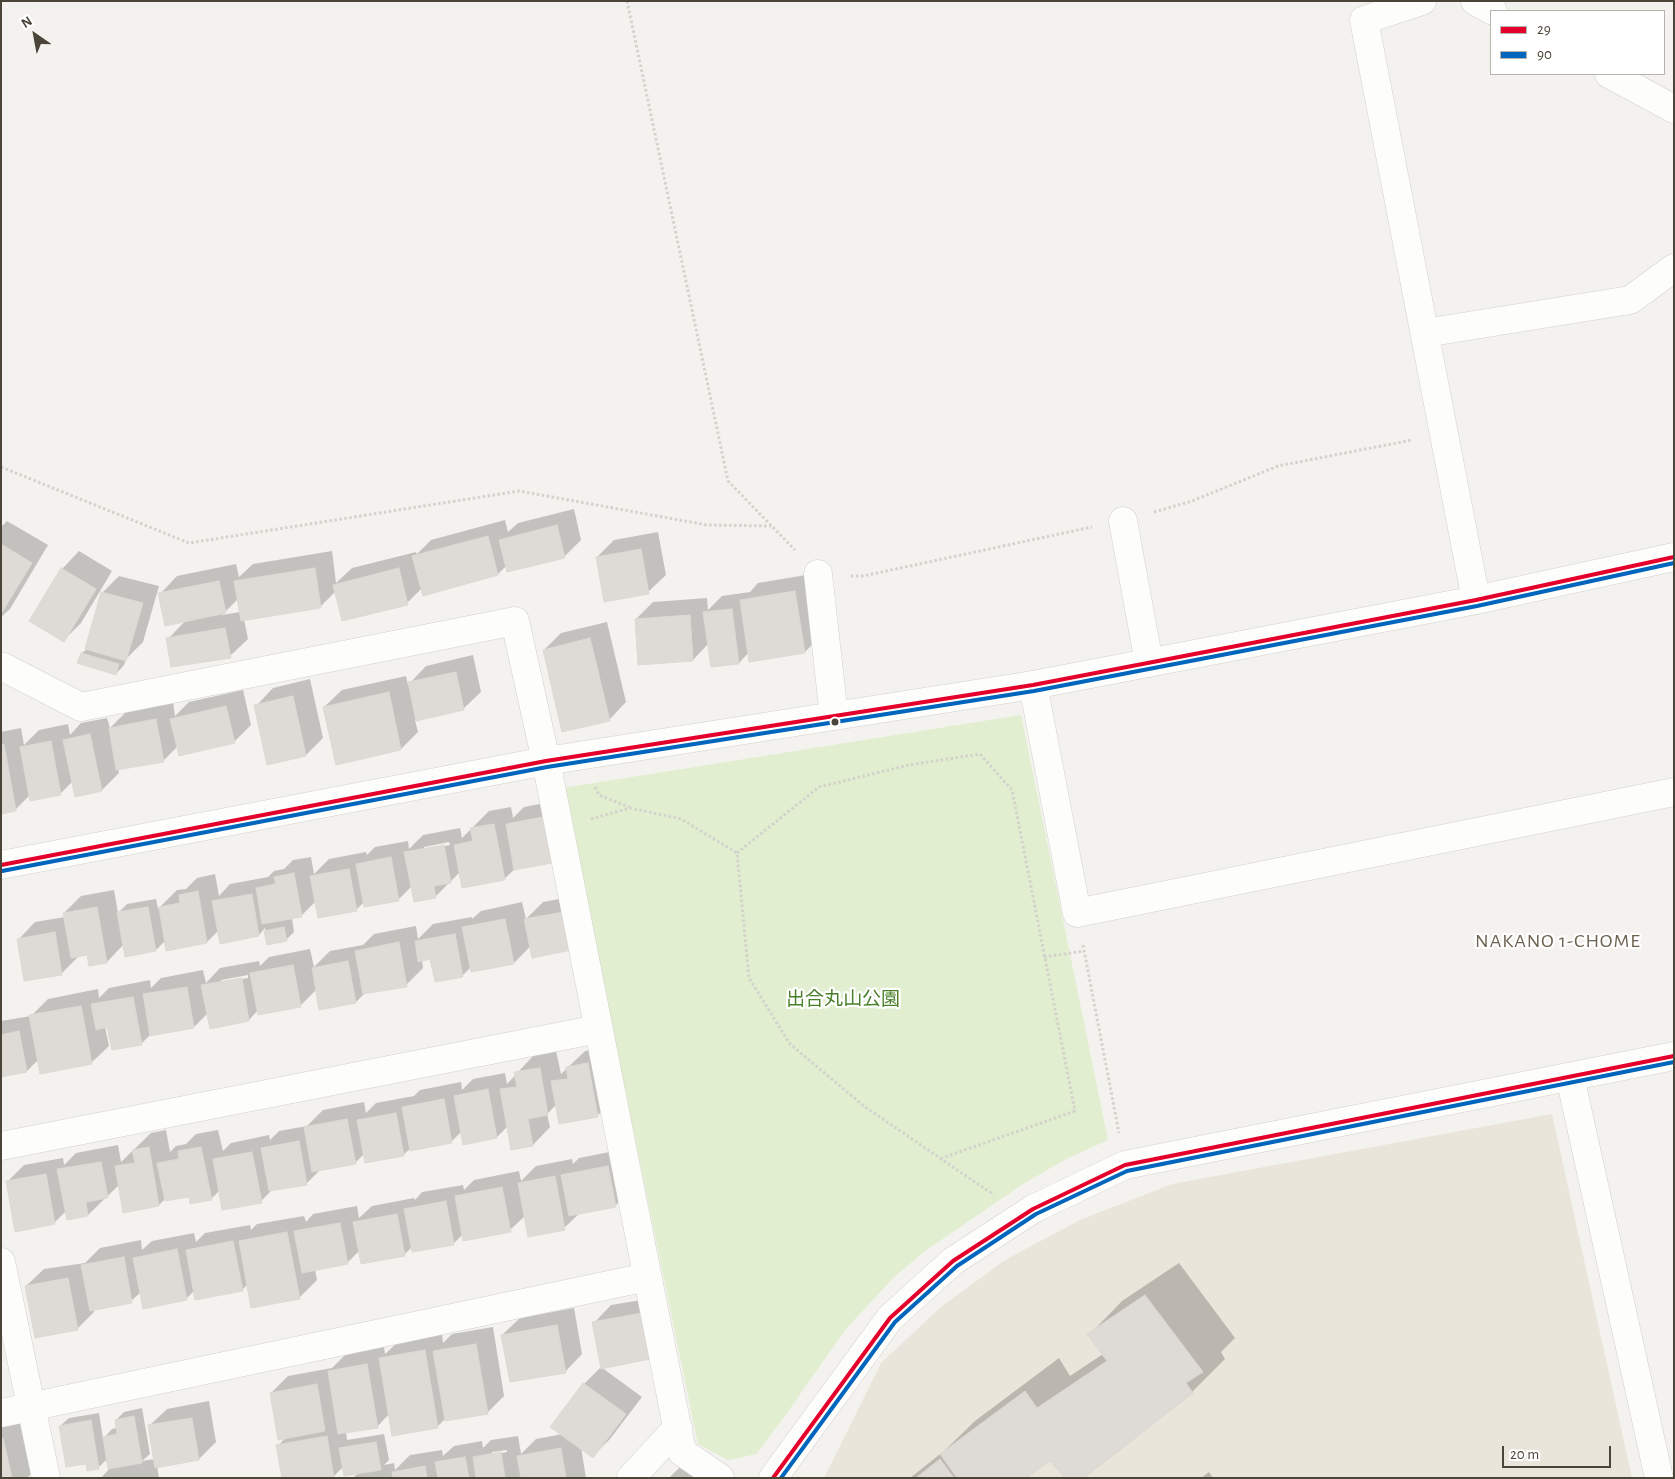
<!DOCTYPE html>
<html>
<head>
<meta charset="utf-8">
<style>
	body { margin:0 }
	#map { position:relative; width:1675px; height:1479px; overflow:hidden; background:#f4f2ee; font-family:"Alegreya Sans",sans-serif }
	canvas { display:block }
	.frame { position:absolute; inset:0; border:2px solid #4b4439; pointer-events:none }
	.legend { position:absolute; left:1490px; top:10px; width:175px; height:65px; box-sizing:border-box; background:#fff; border:1px solid #b7b4b0; margin:0; padding:6px 9px; list-style:none; font-size:15px; color:#4b4439 }
	.legend li { display:flex; align-items:center; gap:10px; height:25px }
	.legend b { width:25px; border:1px solid #b7b4b0 }
	.north { position:absolute; left:10px; top:10px; width:50px; height:50px; -webkit-text-stroke:4px #fff; paint-order:stroke; rotate:327deg; font-size:14px; font-weight:700; line-height:20px; text-align:center; color:#4b4439 }
	.north::after { content:''; display:block; margin:auto; width:18px; height:22px; background:#4b4439; clip-path:polygon(50% 0,100% 100%,50% 72%,0 100%) }
	.scale { position:absolute; left:1502px; top:1446px; width:109px; height:22px; box-sizing:border-box; border:2px solid #4b4439; border-top:0; padding-left:6px; font-size:15px; line-height:18px; white-space:nowrap; color:#4b4439; -webkit-text-stroke:4px #fff; paint-order:stroke }
</style>
</head>
<body>
<div id="map">
<canvas width="1675" height="1479"></canvas>
<div class="frame"></div>
<ul class="legend">
<li><b style="height:6px;background:#e4002b"></b>29</li>
<li><b style="height:6px;background:#0065bd"></b>90</li>
</ul>
<div class="north">N</div>
<div class="scale">20 m</div>
</div>
<script>
const g = document.querySelector('canvas').getContext('2d');
g.lineJoin = 'round';
function fill(path, color) { g.fillStyle = color; g.fill(path, 'evenodd'); }
const toPath = rows => new Path2D(rows.map(r => 'M' + r).join(''));
function trace(path, color, width, dash) { g.strokeStyle = color; g.lineWidth = width; g.lineCap = dash ? 'butt' : 'round'; g.setLineDash(dash || []); g.stroke(path); }
function drawText(font, color, halo, rows, align = 'center') {
  g.font = font + ' "Alegreya Sans","Noto Sans JP",sans-serif'; g.lineWidth = 4.5; g.setLineDash([]); g.textBaseline = 'middle'; g.strokeStyle = halo; g.fillStyle = color; for (const [text, x, y, turn = 0] of rows) {
    g.save(); g.translate(x, y); g.rotate((+turn || 0) * Math.PI / 180); g.textAlign = isNaN(turn) ? turn : align; if (halo) g.strokeText(text, 0, 0); g.fillText(text, 0, 0); g.restore();
  }
}
const education = toPath([
	[1552,1114,1632,1478,824,1478,881,1363,941,1307,1005,1260,1080,1220,1172,1184]
]);
const green = toPath([
	[1021,715,1108,1140,1066,1159,1023,1184,925,1251,894,1277,845,1330,787,1413,756,1454,728,1460,698,1444,563,788]
]);
const shadow = toPath([
	[574,509,581,540,564,557,507,565,498,574,424,595,422,588,407,603,336,591,320,607,244,619,248,639,230,656,168,639,186,620,160,594,177,576,236,564,239,577,253,564,332,551,336,583,352,568,416,552,417,554,431,540,505,520,508,532,518,523],
	[238,599,240,612,222,615],
	[7,521,48,545,10,609,1,617,1,527],
	[658,532,666,575,648,592,597,557,614,540],
	[79,551,112,571,81,623,64,640,62,569],
	[812,574,822,634,805,652,749,652,739,663,709,643,693,660,636,619,653,602,707,598,708,610,722,596,750,592,758,583],
	[119,576,159,586,143,642,126,659,124,665,116,674,82,653,87,649,102,593],
	[607,622,626,702,609,720,544,650,561,633],
	[473,655,481,692,463,709,415,720,418,732,401,749,324,707,342,690,406,676,408,685,426,666],
	[310,679,323,738,306,755,256,706,273,688],
	[243,690,251,725,234,742,178,746,163,761,118,769,119,773,102,790,76,796,73,781,60,794,31,794,15,810,1,812,1,732,21,728,24,745,39,730,68,724,70,735,81,723,107,718,110,728,127,711,173,702,175,716,189,702],
	[560,800,568,844,551,862,515,869,504,879,460,872,435,897,412,886,398,900,364,902,356,910,316,901,301,916,292,918,294,932,286,940,268,943,265,928,259,935,219,930,207,942,167,950,166,940,156,950,124,944,107,962,88,954,79,956,62,973,25,980,18,940,35,922,65,917,64,913,81,896,114,890,118,913,127,904,156,899,158,909,177,890,186,889,197,878,215,874,219,896,230,884,268,877,274,871,284,869,293,860,311,857,314,874,329,859,366,852,367,855,375,847,408,841,409,849,423,835,460,828,462,838,489,811,511,807,513,818,524,807],
	[449,842,450,845,424,850,424,847],
	[581,895,514,963,471,967,462,976,431,957,422,960,423,968,406,985,365,993,356,1002,317,989,300,1006,258,1010,249,1020,208,1013,194,1027,150,1035,141,1044,108,1026,105,1027,109,1046,91,1063,39,1059,27,1071,1,1076,1,1021,31,1016,48,999,98,989,99,998,109,988,150,980,151,988,161,978,203,970,206,983,220,968,259,961,260,966,269,957,310,949,314,967,330,951,363,945,374,934,416,926,418,939,433,924,472,917,472,919,481,911,522,902,526,919,543,902],
	[248,975,248,978,221,983,221,980],
	[605,1047,615,1098,598,1115,557,1104,547,1114,550,1127,533,1145,508,1126,497,1137,462,1131,451,1142,411,1148,403,1155,365,1153,355,1163,320,1170,307,1183,273,1189,261,1201,220,1190,211,1199,190,1196,165,1199,159,1205,119,1185,88,1215,66,1211,54,1223,7,1182,24,1165,63,1158,64,1165,76,1153,118,1145,121,1162,151,1133,166,1130,170,1152,176,1146,186,1144,196,1134,218,1130,223,1151,231,1143,269,1135,270,1140,279,1131,307,1126,323,1110,364,1102,366,1113,376,1103,414,1096,420,1090,461,1082,462,1090,473,1079,505,1073,507,1084,533,1056,556,1051,561,1074,585,1051],
	[625,1149,632,1188,615,1206,581,1212,564,1228,525,1216,510,1230,463,1234,453,1244,412,1247,404,1255,360,1250,347,1263,315,1269,317,1280,300,1297,248,1284,242,1290,195,1290,186,1299,141,1292,131,1301,94,1309,94,1312,77,1329,26,1286,44,1269,85,1263,100,1248,141,1240,142,1250,152,1241,194,1233,196,1242,205,1233,250,1225,251,1230,257,1224,304,1216,306,1222,313,1214,357,1206,359,1218,372,1206,414,1198,415,1200,422,1192,463,1185,464,1190,474,1180,519,1171,521,1181,536,1166,572,1159,573,1164,579,1158],
	[1179,1263,1235,1338,1221,1352,1225,1359,1192,1392,1050,1459,1024,1478,910,1478,944,1451,975,1421,1059,1358,1070,1376,1103,1354,1089,1335,1122,1301],
	[659,1297,667,1341,594,1323,611,1305],
	[574,1308,582,1354,565,1372,502,1335,520,1318],
	[493,1327,504,1396,487,1413,446,1418,437,1427,389,1414,377,1427,346,1432,347,1440,384,1434,389,1460,384,1465,394,1463,395,1470,410,1455,442,1450,443,1456,454,1446,482,1441,483,1448,491,1440,518,1436,521,1454,536,1439,563,1434,584,1384,601,1367,642,1397,610,1439,593,1456,581,1447,586,1478,353,1478,358,1473,343,1467,332,1478,278,1446,286,1437,271,1393,288,1376,332,1368,346,1354,384,1347,385,1354,398,1342,442,1334,443,1343,452,1334],
	[507,1450,507,1452,492,1455,492,1452],
	[209,1401,216,1442,199,1459,157,1466,159,1478,101,1478,109,1469,108,1458,98,1468,87,1462,60,1426,69,1418,99,1413,103,1439,112,1429,117,1428,116,1420,124,1412,142,1408,150,1454,142,1461,155,1459,149,1426,167,1409],
	[20,1421,31,1474,27,1478,1,1478,1,1425],
	[684,1463,701,1478,669,1478],
	[1209,1472,1213,1478,1201,1478]
]);
const building = toPath([
	[557,525,565,558,507,572,499,540,557,525],
	[488,536,498,575,423,596,412,556,488,536],
	[1,544,32,563,1,614,1,544],
	[641,549,649,594,604,602,596,557,641,549],
	[61,568,96,589,64,642,29,621,61,568],
	[315,568,321,608,241,621,234,581,315,568],
	[399,568,408,605,342,621,333,585,399,568],
	[219,581,226,613,165,626,158,593,219,581],
	[795,591,805,653,749,662,740,600,795,591],
	[101,592,143,603,126,661,85,649,101,592],
	[732,609,739,664,711,667,703,612,732,609],
	[690,615,693,661,638,665,635,619,690,615],
	[225,628,231,658,171,667,166,638,225,628],
	[590,638,610,721,562,732,543,650,590,638],
	[81,653,119,664,116,675,77,663,81,653],
	[456,672,464,710,416,721,408,682,456,672],
	[389,692,401,750,336,765,323,707,389,692],
	[293,696,306,756,267,765,254,705,293,696],
	[226,706,235,743,179,756,170,719,226,706],
	[156,719,164,762,116,770,109,728,156,719],
	[90,734,102,791,75,797,63,740,90,734],
	[51,741,61,795,30,801,20,747,51,741],
	[4,744,16,811,1,814,1,745,4,744],
	[543,817,552,863,514,870,506,824,543,817],
	[494,824,505,880,462,888,454,845,473,841,470,828,494,824],
	[444,845,451,883,434,886,436,898,414,902,404,852,444,845],
	[391,857,399,901,364,907,356,864,391,857],
	[349,869,357,911,318,918,310,876,349,869],
	[294,873,302,917,262,924,256,888,276,884,274,877,294,873],
	[198,891,207,943,166,951,159,907,180,903,179,895,198,891],
	[252,894,259,936,220,944,212,901,252,894],
	[97,907,107,963,89,966,87,955,71,958,63,913,97,907],
	[148,907,156,951,125,957,117,912,148,907],
	[564,912,571,950,532,958,524,919,564,912],
	[505,919,514,964,471,972,462,927,505,919],
	[284,927,287,941,267,945,264,931,284,927],
	[55,932,62,975,24,981,17,939,55,932],
	[455,934,463,977,435,982,430,959,418,962,415,941,455,934],
	[399,942,407,987,363,994,355,951,399,942],
	[348,961,356,1003,319,1010,312,968,348,961],
	[293,965,301,1007,258,1015,250,973,293,965],
	[242,978,249,1021,210,1029,201,985,242,978],
	[187,987,194,1028,150,1036,143,994,187,987],
	[133,997,142,1045,112,1050,107,1027,96,1030,91,1004,133,997],
	[81,1006,92,1064,40,1074,29,1015,81,1006],
	[19,1031,27,1072,1,1077,1,1035,19,1031],
	[588,1063,598,1117,559,1124,551,1081,568,1079,566,1067,588,1063],
	[540,1068,548,1115,528,1119,533,1146,511,1150,500,1089,517,1087,514,1072,540,1068],
	[488,1089,497,1138,463,1145,454,1096,488,1089],
	[444,1099,452,1143,410,1151,402,1107,444,1099],
	[396,1113,404,1156,365,1163,357,1120,396,1113],
	[347,1119,356,1164,312,1172,304,1127,347,1119],
	[299,1141,307,1185,269,1191,261,1148,299,1141],
	[149,1147,159,1206,123,1213,115,1166,135,1163,132,1150,149,1147],
	[201,1147,212,1200,190,1204,189,1197,165,1201,157,1163,179,1159,178,1151,201,1147],
	[252,1152,262,1203,222,1210,213,1159,252,1152],
	[101,1162,108,1198,86,1202,88,1216,67,1220,57,1169,101,1162],
	[608,1166,616,1207,569,1216,561,1175,608,1166],
	[46,1174,55,1224,15,1232,6,1181,46,1174],
	[555,1176,565,1230,528,1237,518,1183,555,1176],
	[502,1187,511,1232,463,1241,455,1196,502,1187],
	[446,1201,454,1245,412,1252,404,1209,446,1201],
	[397,1214,405,1256,361,1264,353,1222,397,1214],
	[340,1223,348,1264,302,1273,294,1231,340,1223],
	[287,1232,300,1299,251,1308,239,1241,287,1232],
	[233,1241,243,1291,195,1300,186,1250,233,1241],
	[177,1249,187,1300,143,1309,133,1258,177,1249],
	[124,1257,132,1303,90,1311,81,1265,124,1257],
	[68,1278,78,1330,35,1338,25,1286,68,1278],
	[1145,1295,1203,1372,1186,1383,1193,1393,1084,1478,1065,1478,1050,1461,1026,1478,957,1478,940,1454,1025,1391,1037,1408,1107,1361,1087,1334,1145,1295],
	[642,1313,650,1359,601,1369,592,1322,642,1313],
	[557,1325,566,1373,510,1382,501,1335,557,1325],
	[476,1344,488,1414,445,1421,433,1351,476,1344],
	[425,1350,438,1428,392,1436,379,1358,425,1350],
	[367,1364,378,1428,338,1434,328,1371,367,1364],
	[583,1383,626,1414,593,1458,550,1427,583,1383],
	[317,1384,325,1431,278,1440,270,1393,317,1384],
	[134,1416,142,1463,108,1469,103,1437,117,1434,115,1420,134,1416],
	[192,1418,199,1460,155,1468,148,1425,192,1418],
	[91,1420,99,1469,87,1471,86,1464,66,1467,59,1426,91,1420],
	[327,1436,334,1478,282,1478,276,1445,327,1436],
	[1,1438,3,1438,12,1478,1,1478,1,1438],
	[376,1442,381,1470,344,1476,339,1448,376,1442],
	[561,1448,566,1478,521,1478,517,1456,561,1448],
	[501,1452,505,1478,476,1478,473,1457,501,1452],
	[465,1457,469,1478,438,1478,435,1462,465,1457],
	[940,1459,954,1478,916,1478,940,1459],
	[425,1466,427,1478,393,1478,392,1472,425,1466]
]);
const path = toPath([
	[627,1,728,481,795,550],
	[1,467,189,543,519,491,707,525,771,526],
	[1154,512,1192,501,1278,466,1412,440],
	[851,576,863,576,1092,527],
	[595,787,599,795,629,807],
	[591,819,630,808,681,819,737,853,749,978,790,1044,865,1107,994,1195],
	[737,853,819,787,909,765,980,754,1012,790,1075,1111,942,1158],
	[1083,945,1119,1133],
	[1044,957,1084,951]
]);
const minor = toPath([
	[1422,1,1364,20,1476,600],
	[1475,1,1493,11],
	[1609,74,1674,109],
	[1425,333,1630,300,1674,268],
	[1123,521,1149,663],
	[818,574,834,716],
	[1,666,81,707,515,621,546,761,682,1452,720,1478],
	[1033,685,1077,913,1674,792],
	[1570,1077,1659,1478],
	[1,1146,598,1029],
	[1,1262,46,1478],
	[1,1413,647,1277],
	[631,1478,678,1427]
]);
const tertiary = toPath([
	[1,865,546,761,1033,685,1476,600,1674,557],
	[773,1478,890,1318,953,1261,1033,1209,1125,1165,1674,1056]
]);
const bus1 = toPath([
	[1,865,546,761,1033,685,1476,600,1674,557],
	[773,1478,890,1318,953,1261,1033,1209,1125,1165,1674,1056]
]);
const bus2 = toPath([
	[2,871,547,767,1034,691,1477,606,1674,563],
	[781,1478,895,1322,957,1266,1036,1214,1127,1171,1674,1062]
]);
const markers = [
	[835,722,4.5,"#4b4439"]
];
const parkNames = [
	["出合丸山公園",843,999]
];
const neighbourhoodNames = [
	["NAKANO 1-CHOME",1558,941]
];
fill(education, '#eae5da');
fill(green, '#e1eecf');
fill(shadow, '#0003');
fill(building, '#dedbd6');
trace(building, '#dcd9d4', 1);
trace(minor, '#d2d0cb', 29);
trace(tertiary, '#d2d0cb', 29);
trace(path, '#d3d2cc', 3, [2.5, 2.5]);
trace(minor, '#fdfdfc', 28);
trace(tertiary, '#fdfdfc', 28);
trace(bus1, '#e4002b', 4);
trace(bus2, '#0065bd', 4);
for (const [x, y, r, color] of markers) { const dot = new Path2D(); dot.arc(x, y, r, 0, 2 * Math.PI); g.fillStyle = color; g.fill(dot); trace(dot, '#fff', 2); }
drawText('19px', '#4a7f2a', '#fff', parkNames);
g.letterSpacing = '1px';
drawText('20px', '#6e6250', '#fff', neighbourhoodNames);
g.letterSpacing = '0px';
</script>
</body>
</html>
